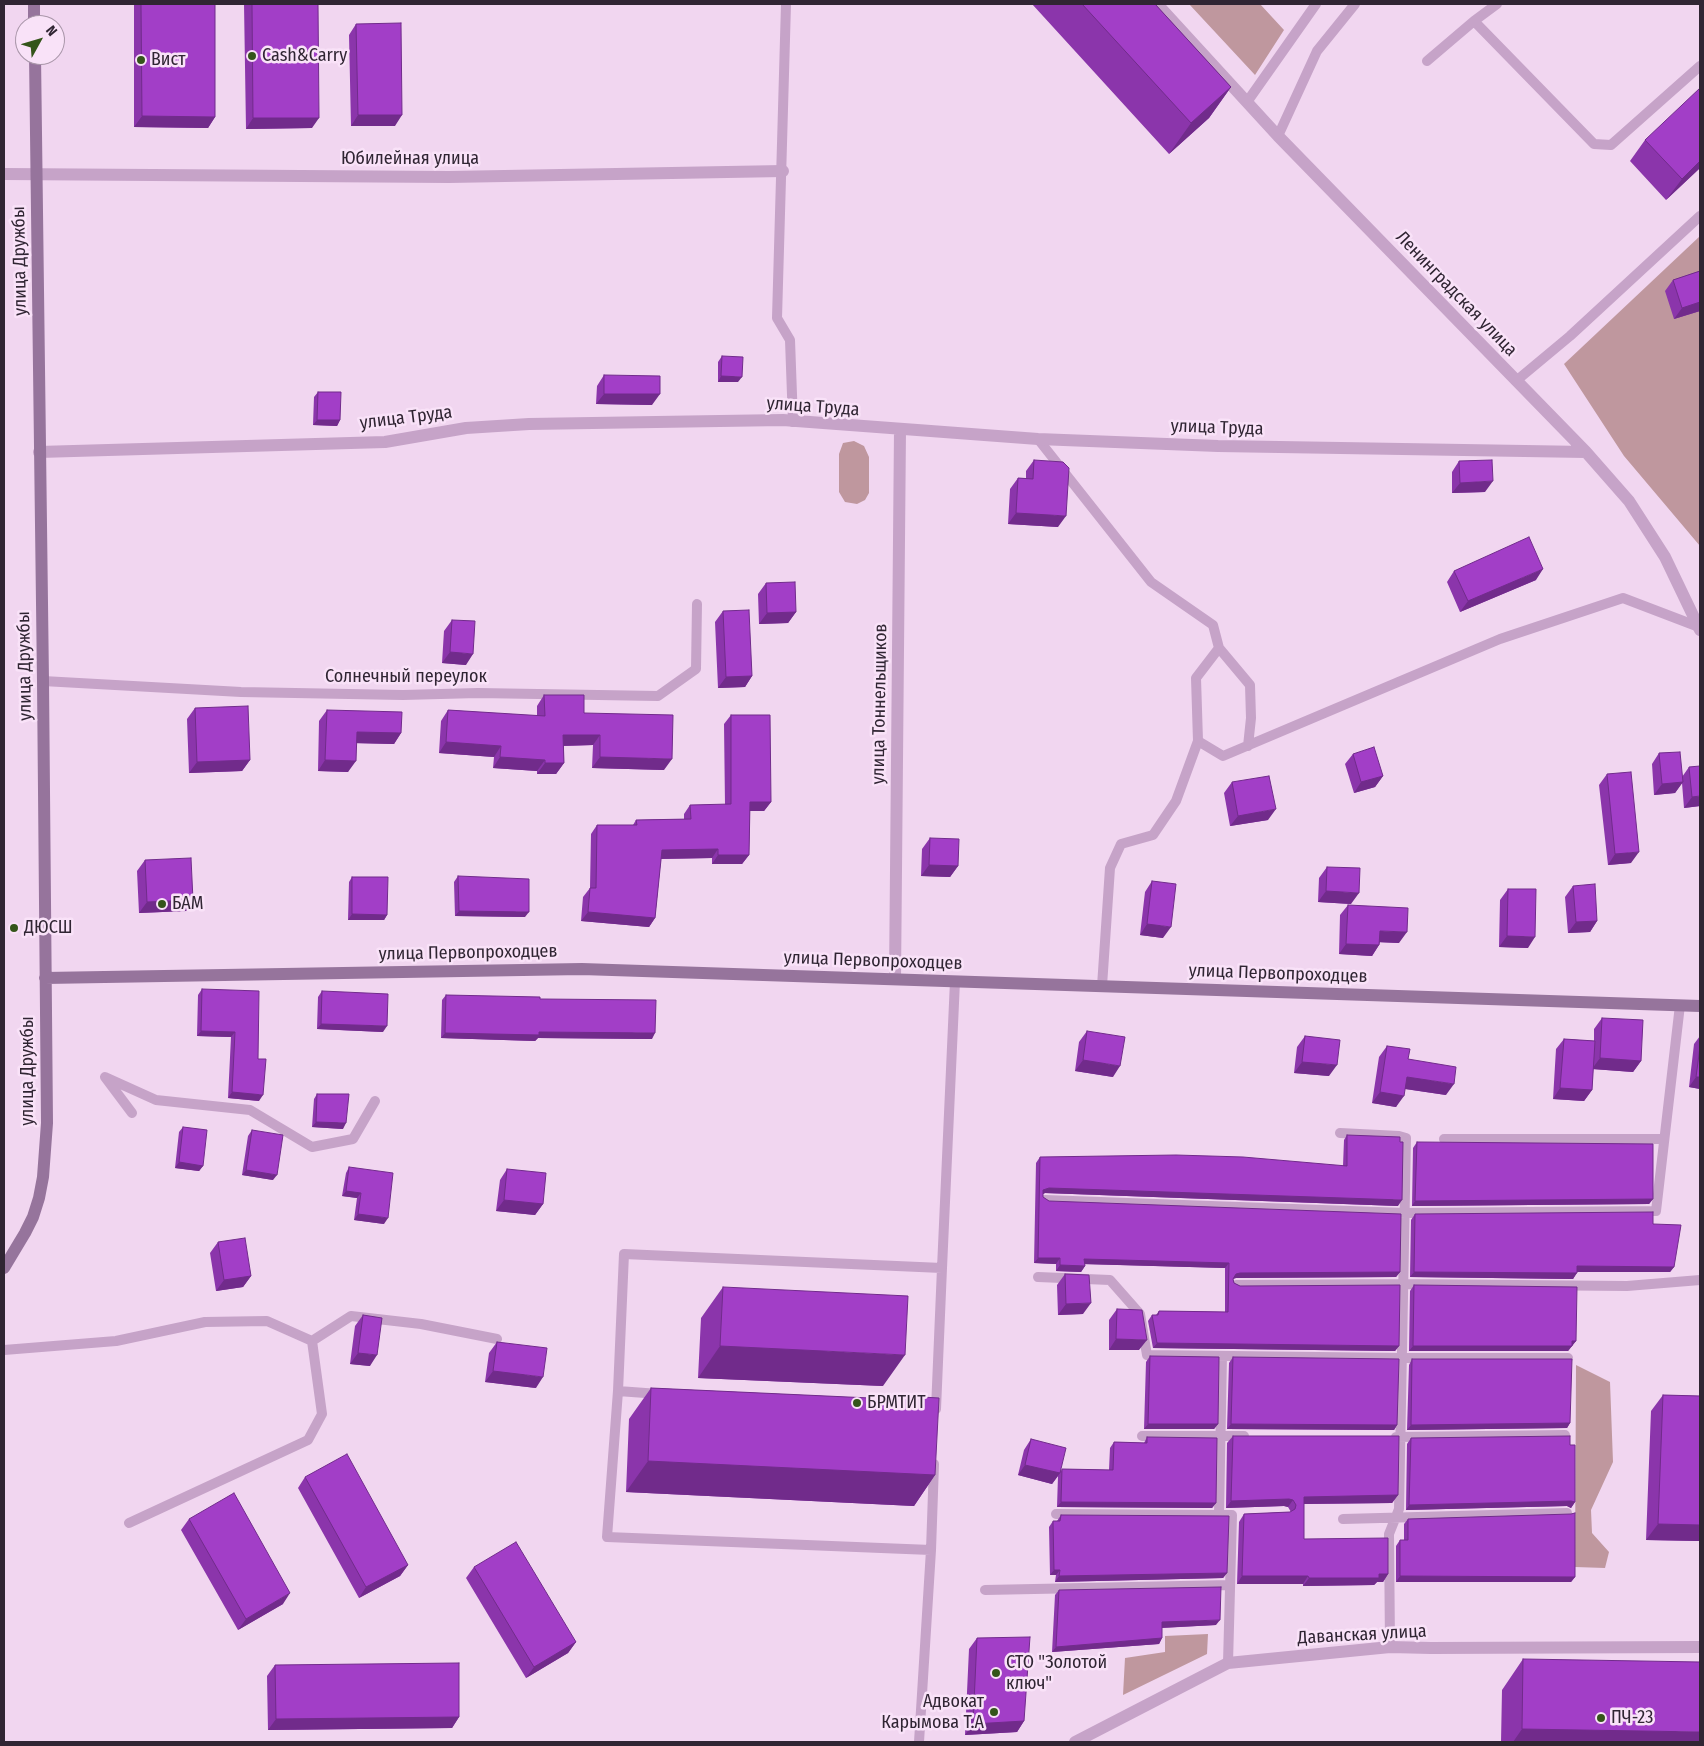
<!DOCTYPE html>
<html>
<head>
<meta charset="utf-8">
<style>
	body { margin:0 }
	#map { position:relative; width:1704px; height:1746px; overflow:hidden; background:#f1d6f0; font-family:"Fira Sans Condensed",sans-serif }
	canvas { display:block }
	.frame { position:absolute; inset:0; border:5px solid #302533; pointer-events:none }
	.north { position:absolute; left:15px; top:15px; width:50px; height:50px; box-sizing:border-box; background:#f9e2f8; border:1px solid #a996a9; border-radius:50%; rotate:51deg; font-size:14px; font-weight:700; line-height:20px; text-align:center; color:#302533 }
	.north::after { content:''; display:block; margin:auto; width:18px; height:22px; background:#34551a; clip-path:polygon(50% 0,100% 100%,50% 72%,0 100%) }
</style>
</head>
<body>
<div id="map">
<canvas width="1704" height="1746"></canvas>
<div class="frame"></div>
<div class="north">N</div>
</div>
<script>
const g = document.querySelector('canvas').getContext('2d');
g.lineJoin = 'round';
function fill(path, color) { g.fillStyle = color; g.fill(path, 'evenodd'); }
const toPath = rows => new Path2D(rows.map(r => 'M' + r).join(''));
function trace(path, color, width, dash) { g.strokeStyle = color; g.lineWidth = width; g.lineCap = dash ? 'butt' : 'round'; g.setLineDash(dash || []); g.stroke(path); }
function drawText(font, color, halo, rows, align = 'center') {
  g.font = font + ' "Fira Sans Condensed",sans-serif'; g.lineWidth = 5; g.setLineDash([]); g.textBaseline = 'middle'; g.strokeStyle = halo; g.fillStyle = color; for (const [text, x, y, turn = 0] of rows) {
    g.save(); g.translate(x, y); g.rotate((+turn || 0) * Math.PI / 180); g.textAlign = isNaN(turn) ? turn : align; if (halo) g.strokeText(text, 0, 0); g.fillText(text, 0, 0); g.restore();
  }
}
const green = toPath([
	[1189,4,1260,4,1284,30,1255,75],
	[1700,236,1700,546,1624,456,1564,364],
	[854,441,864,446,869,457,869,493,865,500,857,504,845,502,839,492,839,454,843,443],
	[1576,1365,1610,1382,1613,1462,1591,1510,1592,1533,1609,1552,1605,1568,1575,1567],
	[1208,1634,1207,1654,1123,1695,1125,1658,1165,1652,1165,1636]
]);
const lane = toPath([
	[786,4,777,318,790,340,793,422],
	[1497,4,1474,21,1594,144,1611,145,1700,66],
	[1427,61,1474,21],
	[1247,102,1316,4],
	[1278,136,1317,51,1355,4],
	[1516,381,1570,336,1700,216],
	[1038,439,1151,582,1213,625,1219,648,1196,678,1198,741,1223,756,1500,639,1623,598,1699,627],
	[1219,648,1250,685,1251,718,1248,746],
	[43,681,241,692,403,695,478,693,658,696,696,669,697,604],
	[1102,986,1110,868,1121,844,1153,835,1176,801,1198,741],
	[132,1113,105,1077,156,1100,250,1110,312,1147,353,1139,375,1101],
	[1340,1133,1399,1136,1406,1138,1399,1509,1389,1534,1390,1647],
	[1444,1139,1664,1139],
	[1045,1200,1405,1213,1656,1211,1680,1005],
	[942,1268,955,981],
	[1038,1277,1110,1280,1140,1314,1147,1355,1402,1358,1568,1358],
	[1236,1285,1403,1284,1627,1286,1700,1280],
	[4,1350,116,1341,205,1322,267,1321,312,1341,351,1316,421,1324,497,1339],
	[1222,1356,1219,1515,1232,1515,1228,1663],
	[618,1391,659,1394],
	[1142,1436,1244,1436],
	[1396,1437,1565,1435],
	[1056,1514,1219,1515],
	[1343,1519,1567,1513],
	[129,1523,308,1440,322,1414,312,1341],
	[931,1550,607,1537,618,1391,624,1254,942,1268,936,1409],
	[985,1590,1230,1585],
	[919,1742,931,1550,934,1464]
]);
const street = toPath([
	[1157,4,1278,136,1586,452,1629,501,1665,557,1700,630],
	[4,174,449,177,783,171],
	[39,452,385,442,466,428,529,424,783,420,1038,439,1218,446,1586,452],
	[895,979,900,430],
	[1075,1742,1228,1663,1390,1647,1431,1648,1700,1647]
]);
const secondary = toPath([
	[34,4,34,25],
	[45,978,582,969,1700,1006],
	[4,1268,25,1233,33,1217,39,1198,43,1177,47,1123,43,681,35,55]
]);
const wall = toPath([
	[134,4,215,4,215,117,208,128,134,127],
	[244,4,318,4,312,128,246,129],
	[1032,4,1155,4,1231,87,1209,118,1169,154],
	[356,24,395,126,351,126,349,35],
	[1645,140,1700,168,1666,200,1630,161],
	[1700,271,1700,311,1674,319,1665,291,1673,280],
	[722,356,738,382,718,382,718,362],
	[604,375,652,405,596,404,597,386],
	[318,392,340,420,337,426,313,425,314,397],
	[1034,460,1058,527,1008,524,1010,489,1018,478,1026,478,1026,471],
	[1459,461,1485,492,1452,493,1452,472],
	[1454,571,1536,580,1460,612,1447,582],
	[766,583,796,612,788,623,759,624,758,594],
	[723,611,752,676,745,687,718,688,715,622],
	[452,620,466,665,442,663,444,631],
	[544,695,584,713,664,770,592,768,593,745,564,746,564,763,556,774,537,774,537,771,493,768,494,757,439,753,441,721,448,710,537,716,537,706],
	[195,708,250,760,242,771,189,773,187,719],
	[327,710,401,733,394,744,356,743,348,772,318,771,319,721],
	[731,715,771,802,764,811,750,811,749,855,742,864,712,864,712,858,661,859,655,918,649,927,581,921,583,897,590,888,591,834,597,825,633,825,636,820,684,819,684,814,690,805,725,805,724,724],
	[1659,753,1682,777,1689,767,1700,806,1684,808,1682,783,1675,793,1654,795,1652,764],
	[1353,754,1383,776,1375,787,1354,793,1345,764],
	[1607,774,1631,863,1608,865,1599,785],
	[1232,782,1268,820,1230,826,1224,793],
	[930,838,958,866,950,877,921,876,922,849],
	[145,860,193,900,186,911,139,913,137,871],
	[1327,867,1351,904,1318,902,1319,878],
	[458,876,525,917,455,916,454,882],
	[352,877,387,915,384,920,348,920,349,882],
	[1152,881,1163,938,1140,935,1145,892],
	[1573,886,1597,921,1590,932,1568,933,1565,897],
	[1508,889,1528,948,1499,947,1500,900],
	[1348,905,1399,943,1380,942,1379,945,1372,956,1339,954,1340,915],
	[202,989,258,1059,259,1101,228,1098,231,1037,197,1036,198,995],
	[322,991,383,1032,317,1029,318,997],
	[446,995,540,999,652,1039,538,1038,535,1041,441,1038,442,1000],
	[1602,1018,1641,1061,1633,1072,1593,1069,1592,1090,1584,1101,1553,1099,1556,1049,1564,1039,1594,1041,1594,1029],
	[1087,1031,1113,1077,1075,1071,1079,1042],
	[1305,1036,1329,1076,1294,1073,1297,1047],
	[1700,1036,1700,1089,1689,1087,1694,1044],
	[1387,1046,1408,1059,1446,1095,1405,1089,1396,1107,1372,1103,1379,1057],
	[317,1094,343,1129,312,1127,314,1099],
	[183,1127,203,1166,199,1171,175,1168,179,1132],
	[252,1130,273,1180,242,1175,248,1136],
	[1347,1135,1398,1206,1045,1193,1043,1194,1043,1197,1049,1201,1400,1272,1396,1277,1236,1278,1233,1279,1234,1283,1240,1286,1399,1346,1395,1351,1153,1348,1148,1321,1152,1315,1156,1315,1159,1311,1225,1312,1225,1268,1085,1264,1085,1266,1081,1272,1056,1271,1056,1264,1034,1263,1036,1163,1040,1157,1343,1166,1344,1140],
	[1417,1142,1653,1199,1649,1204,1412,1206,1413,1148],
	[349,1167,384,1224,354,1220,357,1198,342,1196,346,1173],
	[507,1169,543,1204,535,1215,496,1211,500,1180],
	[1415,1214,1653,1224,1674,1267,1670,1272,1577,1272,1573,1279,1410,1277,1411,1220],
	[218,1242,251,1276,243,1287,216,1291,210,1253],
	[1065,1274,1083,1314,1058,1315,1057,1285],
	[1414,1285,1576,1341,1568,1351,1409,1351,1410,1291],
	[723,1287,883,1386,698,1378,701,1318],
	[1117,1309,1139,1350,1109,1350,1109,1320],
	[363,1315,370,1366,350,1364,355,1326],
	[497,1342,536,1388,485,1382,489,1353],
	[1150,1356,1218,1424,1214,1429,1144,1429,1146,1362],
	[1233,1357,1397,1425,1394,1430,1227,1429,1229,1363],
	[1412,1359,1570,1423,1567,1428,1407,1430,1409,1365],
	[651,1388,867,1398,870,1394,935,1475,914,1506,626,1492,629,1419],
	[1663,1395,1700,1396,1700,1541,1646,1540,1651,1411],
	[1233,1436,1398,1495,1392,1503,1304,1504,1304,1539,1388,1574,1383,1582,1377,1582,1374,1585,1303,1586,1303,1584,1237,1584,1239,1522,1244,1514,1291,1512,1288,1507,1284,1506,1226,1508,1227,1443],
	[1147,1437,1216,1503,1212,1508,1057,1507,1058,1476,1052,1484,1018,1475,1024,1450,1031,1439,1061,1471,1062,1469,1109,1470,1110,1448,1114,1442,1144,1443],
	[1411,1438,1570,1445,1575,1502,1571,1508,1567,1506,1406,1510,1407,1444],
	[305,1477,408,1565,400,1576,359,1598,298,1488],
	[1061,1515,1227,1573,1223,1578,1055,1582,1056,1575,1050,1575,1049,1527,1053,1521,1057,1521],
	[189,1519,283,1604,238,1630,181,1530],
	[1408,1519,1575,1577,1571,1582,1396,1582,1396,1546,1400,1540,1404,1540,1404,1524],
	[474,1567,576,1642,568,1653,526,1678,466,1578],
	[1059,1590,1216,1625,1162,1628,1162,1638,1159,1644,1052,1652,1055,1595],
	[977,1638,1024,1721,1017,1732,965,1735,969,1649],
	[1523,1659,1700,1742,1501,1742,1502,1690],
	[275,1665,459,1717,452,1728,268,1730,267,1676]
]);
const shadedWall = toPath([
	[1231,87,1209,118,1169,154,1191,123],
	[358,115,402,115,395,126,351,126],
	[142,116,215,117,208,128,134,127],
	[253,118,319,118,312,128,246,129],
	[1700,161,1700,168,1666,200,1682,179],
	[1700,302,1700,311,1674,319,1682,308],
	[721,376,742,377,738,382,718,382],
	[604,394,660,394,652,405,596,404],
	[317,420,340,420,337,426,313,425],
	[1493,481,1485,492,1452,493,1460,483],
	[1016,513,1066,516,1058,527,1008,524],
	[1543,569,1536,580,1460,612,1468,601],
	[796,612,788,623,759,624,767,613],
	[450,652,473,654,466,665,442,663],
	[752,676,745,687,718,688,726,677],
	[357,732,401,733,394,744,349,743],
	[563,735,600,735,593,745,556,746],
	[446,742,501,746,494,757,439,753],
	[500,757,545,760,537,771,493,768],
	[600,757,672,759,664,770,592,768],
	[250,760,242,771,189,773,197,762],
	[325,760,356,761,348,772,318,771],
	[545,763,564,763,556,774,537,774],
	[1383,776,1375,787,1354,793,1361,782],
	[1683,782,1675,793,1654,795,1662,784],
	[1700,796,1700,806,1684,808,1692,797],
	[750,802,771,802,764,811,743,811],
	[1276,809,1268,820,1230,826,1238,816],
	[718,849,712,858,655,859,662,850],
	[1639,852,1631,863,1608,865,1615,854],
	[718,855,749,855,742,864,712,864],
	[929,865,958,866,950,877,921,876],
	[1326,891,1359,893,1351,904,1318,902],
	[193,900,186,911,139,913,147,902],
	[459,911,529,912,525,917,455,916],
	[588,912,655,918,649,927,581,921],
	[352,914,387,915,384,920,348,920],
	[1597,921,1590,932,1568,933,1576,922],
	[1147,924,1171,927,1163,938,1140,935],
	[1380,931,1407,932,1399,943,1373,942],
	[1507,936,1535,937,1528,948,1499,947],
	[1346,944,1379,945,1372,956,1339,954],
	[321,1024,387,1026,383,1032,317,1029],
	[201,1031,235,1032,231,1037,197,1036],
	[539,1032,655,1033,652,1039,538,1038,535,1041,441,1038,445,1033],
	[1600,1058,1641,1061,1633,1072,1592,1069],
	[1083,1060,1120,1066,1113,1077,1075,1071],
	[1302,1062,1337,1065,1329,1076,1294,1073],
	[1407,1077,1454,1084,1446,1095,1399,1088],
	[1696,1077,1700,1077,1700,1089,1689,1087],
	[1560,1088,1592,1090,1584,1101,1553,1099],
	[232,1092,263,1095,259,1101,228,1098],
	[1380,1092,1404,1096,1396,1107,1372,1103],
	[316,1122,346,1123,343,1129,312,1127],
	[179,1162,203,1166,199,1171,175,1168],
	[246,1170,277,1175,273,1180,242,1175],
	[1049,1188,1402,1200,1398,1206,1045,1193,1039,1196,1043,1190],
	[346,1191,361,1193,357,1198,342,1196],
	[1653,1199,1649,1204,1412,1206,1415,1201],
	[504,1200,543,1204,535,1215,496,1211],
	[358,1214,388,1218,384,1224,354,1220],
	[1038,1258,1060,1258,1056,1264,1034,1263],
	[1084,1259,1229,1263,1225,1268,1081,1264],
	[1060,1265,1085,1266,1081,1272,1056,1271],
	[1577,1266,1674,1267,1670,1272,1573,1272],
	[1400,1272,1396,1277,1236,1278,1232,1279,1236,1274,1240,1273],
	[1414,1272,1577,1273,1573,1279,1410,1277],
	[251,1276,243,1287,216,1291,224,1280],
	[1091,1303,1083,1314,1058,1315,1066,1304],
	[1116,1339,1147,1340,1139,1350,1109,1350],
	[1576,1341,1568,1351,1409,1351,1413,1346],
	[1157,1343,1399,1346,1395,1351,1153,1348],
	[720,1346,905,1355,883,1386,698,1378],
	[358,1353,377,1355,370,1366,350,1364],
	[493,1371,543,1377,536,1388,485,1382],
	[1570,1423,1567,1428,1407,1430,1411,1425],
	[1148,1424,1218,1424,1214,1429,1144,1429],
	[1231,1424,1397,1425,1394,1430,1227,1429],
	[648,1461,935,1475,914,1506,626,1492],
	[1025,1465,1060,1473,1052,1484,1018,1475],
	[1398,1495,1392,1503,1299,1504,1304,1497],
	[1289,1499,1293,1500,1288,1507,1284,1506,1226,1508,1231,1501],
	[1571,1501,1575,1502,1571,1508,1567,1506,1406,1510,1409,1505],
	[1061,1502,1216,1503,1212,1508,1057,1507],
	[1658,1524,1700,1525,1700,1541,1646,1540],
	[408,1565,400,1576,359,1598,366,1587],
	[1054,1570,1060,1570,1056,1575,1050,1575],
	[1227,1573,1223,1578,1055,1582,1059,1576],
	[1379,1574,1388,1574,1383,1582,1377,1582,1374,1585,1303,1586,1309,1578],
	[1242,1576,1308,1576,1303,1584,1237,1584],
	[1400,1576,1575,1577,1571,1582,1396,1582],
	[290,1593,283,1604,238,1630,246,1619],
	[1220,1620,1216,1625,1158,1628,1162,1622],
	[1162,1638,1159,1644,1052,1652,1056,1647],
	[576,1642,568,1653,526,1678,534,1667],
	[459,1717,452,1728,268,1730,276,1719],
	[1024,1721,1017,1732,965,1735,973,1724],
	[1522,1729,1700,1732,1700,1742,1513,1742]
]);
const building = toPath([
	[141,4,215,4,215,117,142,116,141,4],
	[252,4,318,4,319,118,253,118,252,4],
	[1082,4,1155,4,1231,87,1191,123,1082,4],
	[401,23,402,115,358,115,356,24,401,23],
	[1700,88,1700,161,1682,179,1645,140,1700,88],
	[1700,271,1700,302,1682,308,1673,280,1700,271],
	[722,356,743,357,742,377,721,376,722,356],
	[604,375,660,376,660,394,604,394,604,375],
	[318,392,341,392,340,420,317,420,318,392],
	[1034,460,1063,462,1069,468,1066,516,1016,513,1018,478,1033,479,1034,460],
	[1492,460,1493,481,1460,483,1459,461,1492,460],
	[1529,537,1543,569,1468,601,1454,571,1529,537],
	[795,582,796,612,767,613,766,583,795,582],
	[749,610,752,676,726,677,723,611,749,610],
	[452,620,475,621,473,654,450,652,452,620],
	[544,695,584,695,584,713,673,715,672,759,600,757,600,735,563,735,564,763,545,763,545,760,500,757,501,746,446,742,448,710,545,716,544,695],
	[248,706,250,760,197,762,195,708,248,706],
	[327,710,402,712,401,733,357,732,356,761,325,760,327,710],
	[731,715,770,715,771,802,750,802,749,855,718,855,718,849,662,850,655,918,588,912,590,888,596,888,597,825,637,825,636,820,691,819,690,805,731,804,731,715],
	[1374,747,1383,776,1361,782,1353,754,1374,747],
	[1680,752,1683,782,1662,784,1659,753,1680,752],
	[1700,766,1700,796,1692,797,1689,767,1700,766],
	[1631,772,1639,852,1615,854,1607,774,1631,772],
	[1269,776,1276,809,1238,816,1232,782,1269,776],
	[930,838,959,839,958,866,929,865,930,838],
	[191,858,193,900,147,902,145,860,191,858],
	[1327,867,1360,868,1359,893,1326,891,1327,867],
	[458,876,529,879,529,912,459,911,458,876],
	[352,877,388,877,387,915,352,914,352,877],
	[1152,881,1176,884,1171,927,1147,924,1152,881],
	[1595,884,1597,921,1576,922,1573,886,1595,884],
	[1508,889,1536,889,1535,937,1507,936,1508,889],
	[1348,905,1408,908,1407,932,1380,931,1379,945,1346,944,1348,905],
	[202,989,259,991,258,1059,266,1059,263,1095,232,1092,235,1032,201,1031,202,989],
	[322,991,388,994,387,1026,321,1024,322,991],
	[446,995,540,997,540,999,656,1000,655,1033,539,1032,539,1035,445,1033,446,995],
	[1602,1018,1643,1020,1641,1061,1600,1058,1602,1018],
	[1087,1031,1125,1037,1120,1066,1083,1060,1087,1031],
	[1305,1036,1340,1040,1337,1065,1302,1062,1305,1036],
	[1564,1039,1595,1041,1592,1090,1560,1088,1564,1039],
	[1387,1046,1410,1049,1408,1059,1456,1067,1454,1084,1407,1077,1404,1096,1380,1092,1387,1046],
	[1700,1047,1700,1077,1696,1077,1700,1047],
	[317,1094,349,1094,346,1123,316,1122,317,1094],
	[183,1127,207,1130,203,1166,179,1162,183,1127],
	[252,1130,283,1135,277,1175,246,1170,252,1130],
	[1347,1135,1400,1137,1400,1142,1403,1142,1402,1200,1049,1188,1043,1190,1043,1197,1049,1201,1401,1214,1400,1272,1240,1273,1236,1274,1233,1279,1234,1283,1240,1286,1400,1285,1399,1346,1157,1343,1152,1315,1158,1315,1159,1311,1228,1312,1229,1263,1084,1259,1085,1266,1060,1265,1060,1258,1038,1258,1040,1157,1176,1155,1243,1157,1347,1166,1347,1135],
	[1417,1142,1653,1144,1653,1199,1415,1201,1417,1142],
	[349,1167,393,1173,388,1218,358,1214,361,1193,346,1191,349,1167],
	[507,1169,546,1173,543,1204,504,1200,507,1169],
	[1653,1212,1653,1224,1681,1225,1674,1267,1577,1266,1577,1273,1414,1272,1415,1214,1653,1212],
	[245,1238,251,1276,224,1280,218,1242,245,1238],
	[1065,1274,1089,1275,1091,1303,1066,1304,1065,1274],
	[1414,1285,1577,1287,1576,1341,1572,1341,1572,1346,1413,1346,1414,1285],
	[723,1287,908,1296,905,1355,720,1346,723,1287],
	[1117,1309,1142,1310,1147,1340,1116,1339,1117,1309],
	[363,1315,382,1318,377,1355,358,1353,363,1315],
	[497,1342,547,1348,543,1377,493,1371,497,1342],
	[1150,1356,1219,1357,1218,1424,1148,1424,1150,1356],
	[1233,1357,1399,1359,1397,1425,1231,1424,1233,1357],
	[1412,1359,1572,1359,1570,1423,1411,1425,1412,1359],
	[651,1388,870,1398,870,1394,939,1398,935,1475,648,1461,651,1388],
	[1663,1395,1700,1396,1700,1525,1658,1524,1663,1395],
	[1233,1436,1399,1436,1398,1495,1304,1497,1304,1539,1388,1538,1388,1574,1379,1574,1379,1578,1309,1578,1308,1576,1242,1576,1244,1514,1290,1512,1295,1509,1296,1505,1293,1500,1289,1499,1231,1501,1233,1436],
	[1570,1436,1570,1445,1575,1445,1575,1502,1571,1501,1409,1505,1411,1438,1570,1436],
	[1147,1437,1217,1438,1216,1503,1061,1502,1062,1469,1113,1470,1114,1442,1147,1443,1147,1437],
	[1031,1439,1066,1448,1060,1473,1025,1465,1031,1439],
	[347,1454,408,1565,366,1587,305,1477,347,1454],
	[234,1493,290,1593,246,1619,189,1519,234,1493],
	[1575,1513,1575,1577,1400,1576,1400,1540,1408,1540,1408,1519,1571,1514,1575,1513],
	[1061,1515,1229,1516,1227,1573,1059,1576,1060,1570,1054,1570,1053,1521,1060,1521,1061,1515],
	[516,1542,576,1642,534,1667,474,1567,516,1542],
	[1221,1587,1220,1620,1162,1622,1162,1638,1056,1647,1059,1590,1221,1587],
	[1030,1637,1024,1721,973,1724,977,1638,1030,1637],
	[1523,1659,1700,1662,1700,1732,1522,1729,1523,1659],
	[459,1663,459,1717,276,1719,275,1665,459,1663]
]);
const markers = [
	[252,56,5,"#34551a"],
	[141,60,5,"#34551a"],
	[162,904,5,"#34551a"],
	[14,928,5,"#34551a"],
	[857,1403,5,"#34551a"],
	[996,1673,5,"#34551a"],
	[994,1712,5,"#34551a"],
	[1601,1718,5,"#34551a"]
];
const poiNames = [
	["Cash&Carry",262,56],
	["Вист",151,60],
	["БАМ",172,904],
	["ДЮСШ",24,928],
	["БРМТИТ",867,1403],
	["СТО \"Золотой",1006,1663],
	["ключ\"",1006,1684],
	["Адвокат",984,1702,"right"],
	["Карымова Т.А",984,1723,"right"],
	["ПЧ-23",1611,1718]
];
const streetNames = [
	["Юбилейная улица",410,159],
	["улица Дружбы",20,261,-91],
	["Ленинградская улица",1456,294,46],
	["улица Труда",813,407,4],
	["улица Труда",406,418,-7],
	["улица Труда",1217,428,2],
	["улица Дружбы",25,666,-91],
	["Солнечный переулок",406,677],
	["улица Тоннельщиков",880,704,-89],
	["улица Первопроходцев",468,953,-1],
	["улица Первопроходцев",873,961,2],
	["улица Первопроходцев",1278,974,2],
	["улица Дружбы",28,1071,-90],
	["Даванская улица",1362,1635,-3]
];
fill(green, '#bf979e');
trace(lane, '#c6a3c8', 10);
trace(street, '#c6a3c8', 12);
trace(secondary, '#96749c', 12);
fill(wall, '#8b35ab');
fill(shadedWall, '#712b8b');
fill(building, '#a23ec7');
trace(building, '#712b8b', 1);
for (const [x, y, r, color] of markers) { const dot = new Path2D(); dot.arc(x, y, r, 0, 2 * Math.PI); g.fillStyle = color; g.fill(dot); trace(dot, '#f9e2f8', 2); }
drawText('18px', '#302533', '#f9e2f8', poiNames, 'left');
drawText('18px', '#302533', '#f9e2f8', streetNames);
</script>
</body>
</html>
